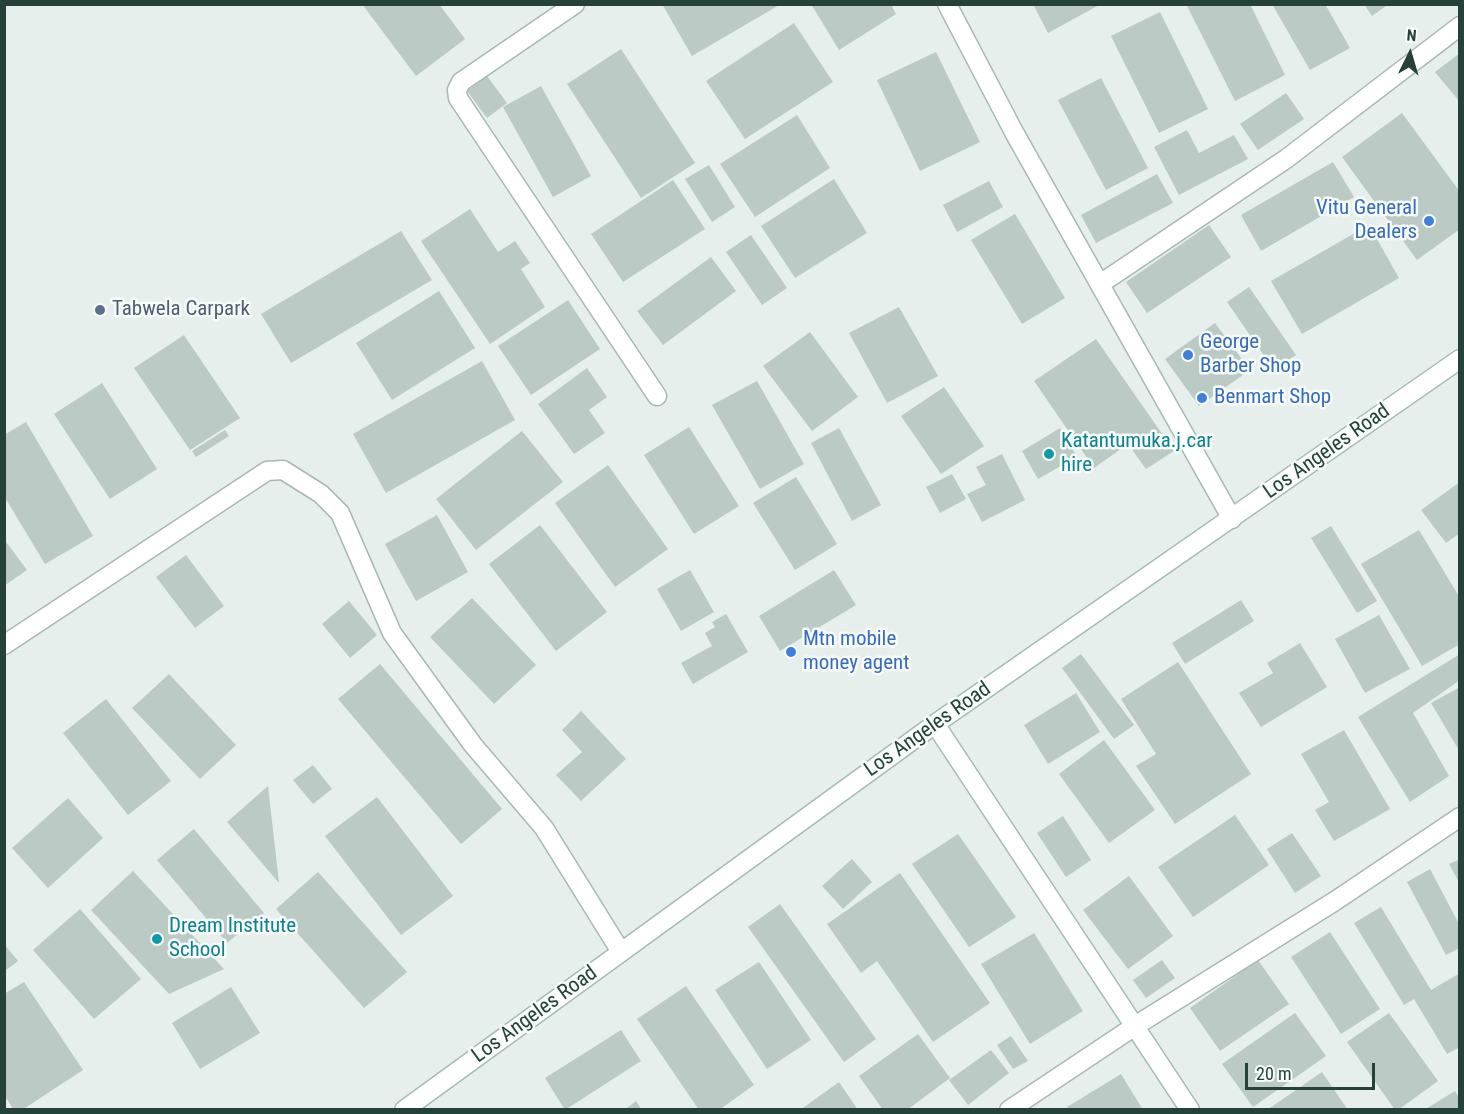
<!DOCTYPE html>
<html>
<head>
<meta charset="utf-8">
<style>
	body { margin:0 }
	#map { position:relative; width:1464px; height:1114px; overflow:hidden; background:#e6efeb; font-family:"Roboto Condensed",sans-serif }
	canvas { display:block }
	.frame { position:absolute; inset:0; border:6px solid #24423a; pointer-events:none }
	.north { position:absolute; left:1380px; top:24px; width:60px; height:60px; -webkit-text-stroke:4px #f7fbf9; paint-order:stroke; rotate:5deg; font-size:16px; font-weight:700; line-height:24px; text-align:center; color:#24423a }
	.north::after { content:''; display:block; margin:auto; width:21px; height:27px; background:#24423a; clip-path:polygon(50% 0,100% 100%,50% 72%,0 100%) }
	.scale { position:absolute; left:1245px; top:1063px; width:130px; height:27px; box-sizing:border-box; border:3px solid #24423a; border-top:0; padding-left:8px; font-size:18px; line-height:21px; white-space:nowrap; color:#24423a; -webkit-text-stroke:4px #f7fbf9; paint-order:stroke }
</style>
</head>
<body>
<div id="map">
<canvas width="1464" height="1114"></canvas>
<div class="frame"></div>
<div class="north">N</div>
<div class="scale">20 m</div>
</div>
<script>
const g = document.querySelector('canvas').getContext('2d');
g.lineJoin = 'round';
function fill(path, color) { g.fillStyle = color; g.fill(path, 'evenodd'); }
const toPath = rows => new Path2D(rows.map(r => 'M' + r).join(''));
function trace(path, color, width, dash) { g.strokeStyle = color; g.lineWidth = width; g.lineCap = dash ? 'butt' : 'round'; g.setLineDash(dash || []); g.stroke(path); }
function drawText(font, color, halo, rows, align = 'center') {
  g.font = font + ' "Roboto Condensed",sans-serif'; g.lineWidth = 5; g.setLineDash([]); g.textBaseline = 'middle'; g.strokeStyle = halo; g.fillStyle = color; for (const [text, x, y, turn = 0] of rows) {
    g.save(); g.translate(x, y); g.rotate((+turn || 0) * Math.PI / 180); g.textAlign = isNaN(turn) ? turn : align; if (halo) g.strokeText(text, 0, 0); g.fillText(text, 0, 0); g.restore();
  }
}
const building = toPath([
	[362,4,439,4,465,39,416,76],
	[662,4,781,4,692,56],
	[811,4,891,4,896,14,839,50],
	[1033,4,1101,4,1048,33],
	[1186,4,1250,4,1285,75,1235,101],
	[1272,4,1325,4,1350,48,1310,70],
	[1364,4,1389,4,1372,16],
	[1160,12,1208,109,1159,133,1111,36],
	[794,23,833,82,745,139,706,81],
	[621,49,695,163,641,198,567,84],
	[936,52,980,142,920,171,877,80],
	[1460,53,1460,102,1435,72],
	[487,76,507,103,487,118,467,91],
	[1101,78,1148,168,1106,190,1058,100],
	[541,86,591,176,553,197,503,107],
	[1286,93,1304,119,1258,150,1240,124],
	[1402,113,1460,192,1460,229,1417,260,1342,157],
	[797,115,830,168,755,217,720,164],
	[1187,130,1199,153,1234,135,1248,159,1179,195,1154,147],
	[1333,162,1354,197,1261,251,1241,215],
	[709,165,735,207,712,222,685,179],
	[1157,174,1173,203,1096,243,1081,215],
	[834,179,867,233,795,278,761,226],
	[673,180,705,229,623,282,591,234],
	[989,181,1003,207,957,232,943,205],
	[470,209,498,252,515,241,530,263,521,269,545,307,490,344,421,241],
	[1015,214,1065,298,1022,324,971,240],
	[1209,225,1231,257,1147,313,1126,282],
	[1369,225,1399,278,1302,334,1271,281],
	[401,231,432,280,291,363,261,314],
	[751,235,787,288,762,305,726,252],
	[711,257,736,291,663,345,637,311],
	[1249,287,1296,355,1274,370,1227,302],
	[439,291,475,348,392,400,356,343],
	[568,300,600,349,531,395,498,346],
	[899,307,938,376,887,403,849,333],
	[1215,323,1250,370,1199,406,1165,359],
	[810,332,858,397,812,431,763,366],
	[184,335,240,418,190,450,134,368],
	[1096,339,1174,451,1146,469,1128,444,1094,468,1034,381],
	[482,361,515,420,386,493,353,434],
	[587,368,607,397,589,410,605,433,574,454,538,404],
	[757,381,804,464,760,489,712,405],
	[102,383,157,469,110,499,54,414],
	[944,387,984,446,941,474,901,416],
	[26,422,93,536,45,564,4,496,4,435],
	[689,427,739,506,694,534,644,455],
	[839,428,881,505,852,521,811,443],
	[1060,428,1077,457,1038,479,1022,451],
	[225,430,229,436,196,457,192,451],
	[522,431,563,482,476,550,436,499],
	[1002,454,1025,500,982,522,967,494,986,485,976,467],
	[608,465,668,549,615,587,555,503],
	[952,474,966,499,940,513,926,487],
	[796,477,837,544,795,570,753,503],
	[1460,482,1460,533,1446,543,1421,510],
	[437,515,468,572,416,601,385,544],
	[540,525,607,612,556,651,489,564],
	[1331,526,1377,601,1357,613,1311,538],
	[1419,530,1460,598,1460,644,1422,666,1361,564],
	[4,539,27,570,4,586],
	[186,555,224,606,195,628,156,577],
	[690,570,714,612,681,631,657,589],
	[834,570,856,605,780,651,759,616],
	[472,598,536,665,494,704,430,637],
	[1241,600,1254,621,1185,664,1172,643],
	[349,601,377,635,350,658,322,624],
	[726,614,748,652,693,684,681,663,712,646,705,633,715,627,712,622],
	[1379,615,1410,669,1365,693,1335,639],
	[1300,643,1327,687,1261,727,1239,693,1273,673,1267,663],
	[1081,654,1134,725,1114,739,1062,668],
	[1460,654,1460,680,1413,713,1449,776,1410,802,1358,717],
	[1178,662,1251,774,1175,824,1136,766,1156,754,1121,699],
	[380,664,502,809,461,844,338,699],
	[169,674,236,745,200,779,132,708],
	[1460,687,1460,752,1431,703],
	[1076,693,1100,732,1048,764,1024,725],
	[106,699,171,781,128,815,63,733],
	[581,711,626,759,581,801,556,775,582,752,562,730],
	[1344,730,1390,809,1334,841,1315,810,1329,802,1301,754],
	[1104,740,1155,810,1109,843,1059,774],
	[313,765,332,789,313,804,293,780],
	[268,786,279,883,227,822],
	[377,797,453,896,401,935,325,836],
	[68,798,103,838,48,888,12,848],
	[1235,815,1269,865,1193,917,1158,867],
	[1063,816,1091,860,1066,877,1037,833],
	[194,829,264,913,227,943,157,860],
	[1292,833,1321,876,1295,893,1267,849],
	[958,834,1016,917,969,947,912,864],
	[852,859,872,882,843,909,822,886],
	[1460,859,1460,884,1449,864],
	[1430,869,1460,926,1460,948,1446,955,1407,882],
	[133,871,224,969,169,994,91,910],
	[318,872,407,972,364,1008,276,909],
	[900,873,990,1003,933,1042,877,961,861,973,827,924],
	[1129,876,1173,936,1128,969,1083,910],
	[780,904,876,1039,844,1062,748,927],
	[1381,907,1431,990,1460,973,1460,1047,1447,1054,1414,999,1404,1005,1354,923],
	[80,909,141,979,94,1019,33,950],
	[1330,932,1380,1009,1341,1034,1291,957],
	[1034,933,1083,1011,1030,1044,981,964],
	[5,945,18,961,5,971],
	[1162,960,1175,978,1146,998,1133,980],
	[1258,960,1289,1004,1220,1051,1190,1008],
	[759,962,811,1040,767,1069,715,990],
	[24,982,83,1070,22,1110,14,1110,4,1095,4,994],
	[686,986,754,1085,719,1110,699,1110,637,1019],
	[231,987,260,1033,200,1069,172,1023],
	[1295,1013,1326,1056,1253,1107,1222,1064],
	[1389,1013,1438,1081,1398,1110,1395,1110,1347,1042],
	[621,1030,641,1061,565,1110,545,1078],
	[918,1034,950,1078,907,1110,883,1110,859,1076],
	[1011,1036,1028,1061,1013,1069,997,1045],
	[991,1050,1009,1073,968,1105,949,1080],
	[1322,1072,1348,1110,1267,1110],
	[1121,1074,1143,1110,1068,1110,1067,1107],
	[839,1082,858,1110,800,1110],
	[1455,1091,1460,1099,1460,1110,1424,1110],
	[636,1101,642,1110,624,1110]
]);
const street = toPath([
	[575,4,461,82,457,90,458,98,657,396],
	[947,4,1015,134,1232,519],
	[1100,284,1286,159,1460,26],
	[4,645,267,471,283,470,321,494,340,513,392,633,473,745,544,828,621,952],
	[1009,1110,1135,1026,1335,901,1460,817]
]);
const secondary = toPath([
	[935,724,1190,1110],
	[404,1110,935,724,1460,359]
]);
const markers = [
	[1429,221,6,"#3f7fe0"],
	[100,310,6,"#5c6f8a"],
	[1188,355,6,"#3f7fe0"],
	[1202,398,6,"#3f7fe0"],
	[1049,454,6,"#0f9aa8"],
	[791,652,6,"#3f7fe0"],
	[157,939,6,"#0f9aa8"]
];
const shopNames = [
	["Vitu General",1417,209,"right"],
	["Dealers",1417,233,"right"],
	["George",1200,343],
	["Barber Shop",1200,367],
	["Benmart Shop",1214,398],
	["Mtn mobile",803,640],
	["money agent",803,664]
];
const serviceNames = [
	["Tabwela Carpark",112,310]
];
const cultureNames = [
	["Katantumuka.j.car",1061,442],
	["hire",1061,466],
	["Dream Institute",169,927],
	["School",169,951]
];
const streetNames = [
	["Los Angeles Road",1327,452,-35],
	["Los Angeles Road",928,730,-35],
	["Los Angeles Road",535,1015,-36]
];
fill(building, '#bbcac4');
trace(street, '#a8b8b2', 21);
trace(secondary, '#a4bbb3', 21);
trace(street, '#fff', 18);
trace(secondary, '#fff', 18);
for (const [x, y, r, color] of markers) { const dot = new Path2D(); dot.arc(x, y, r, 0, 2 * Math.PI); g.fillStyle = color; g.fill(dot); trace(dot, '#f7fbf9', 2); }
drawText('21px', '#366cbe', '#f7fbf9', shopNames, 'left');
drawText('21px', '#4e5e75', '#f7fbf9', serviceNames, 'left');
drawText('21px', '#0d838f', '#f7fbf9', cultureNames, 'left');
drawText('21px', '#24423a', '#f7fbf9', streetNames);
</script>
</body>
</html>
